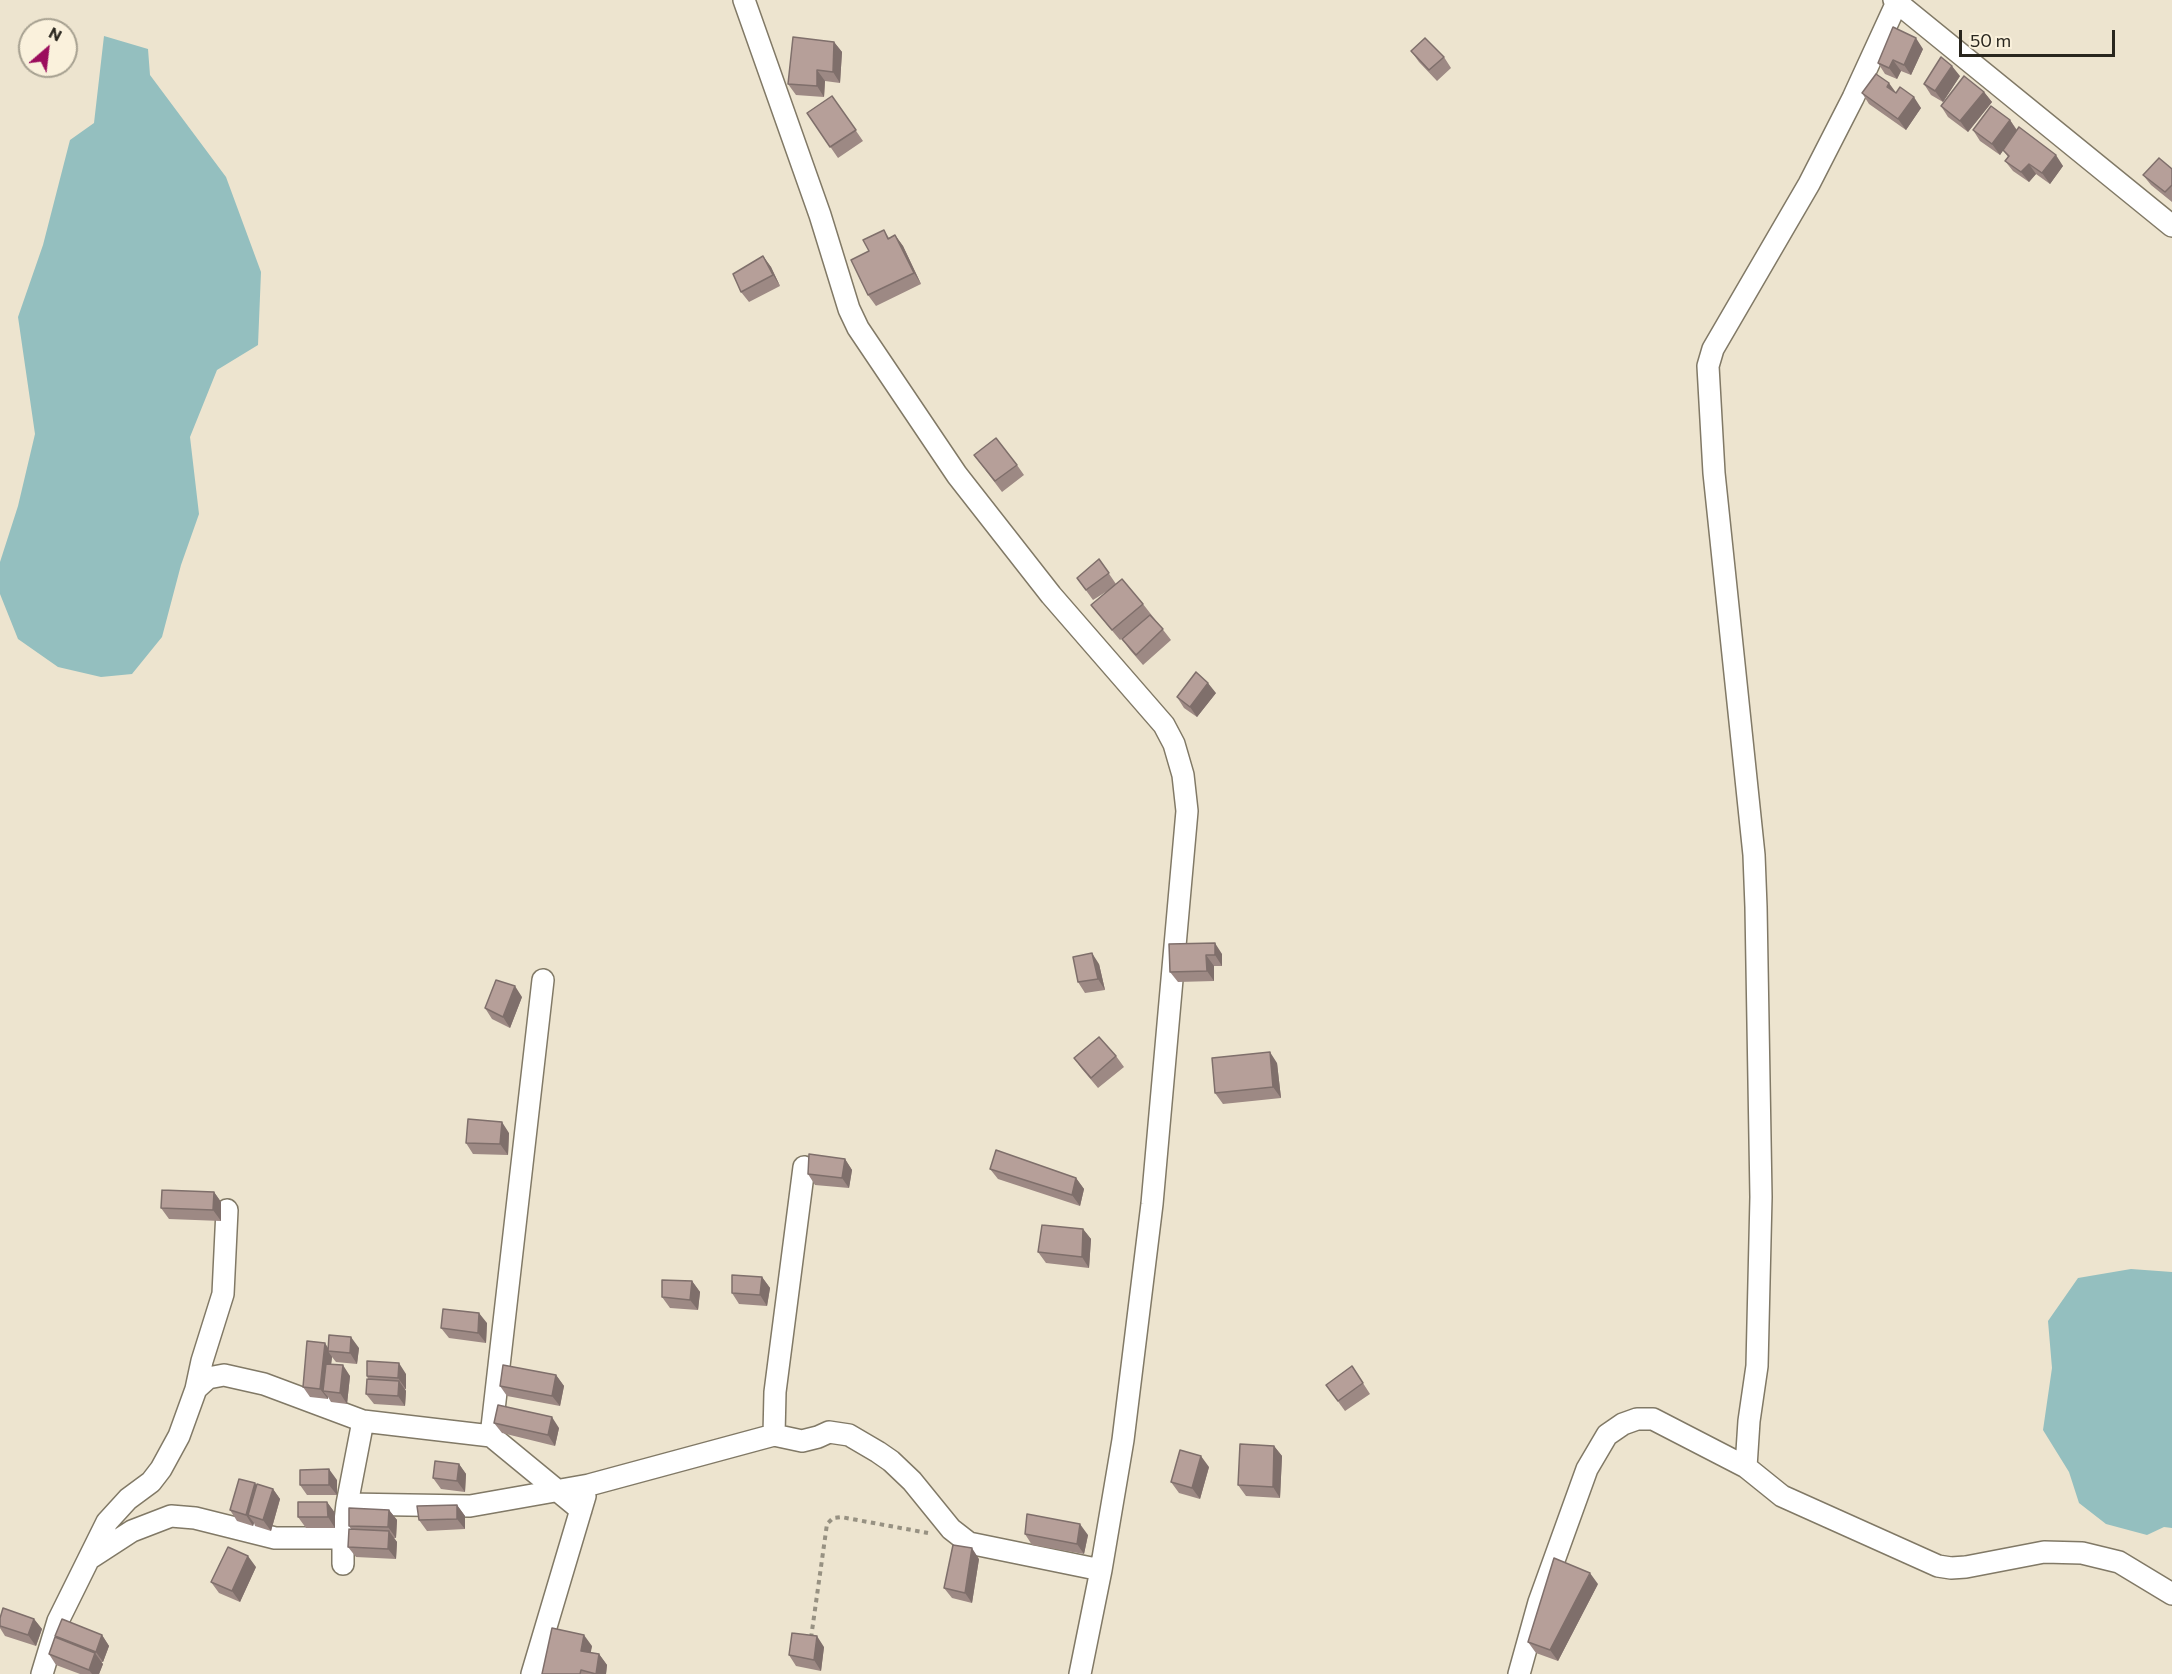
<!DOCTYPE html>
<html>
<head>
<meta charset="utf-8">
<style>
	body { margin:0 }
	#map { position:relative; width:2172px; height:1674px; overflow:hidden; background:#ede4cf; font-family:Commissioner,sans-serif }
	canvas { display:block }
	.north { position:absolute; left:18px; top:18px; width:60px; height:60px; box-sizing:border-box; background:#faf1dc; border:2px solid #a6a090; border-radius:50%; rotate:28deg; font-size:16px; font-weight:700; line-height:24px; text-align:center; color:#29261e }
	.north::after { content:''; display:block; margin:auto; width:21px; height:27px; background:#9b0d5d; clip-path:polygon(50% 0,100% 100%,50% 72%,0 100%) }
	.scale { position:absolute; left:1959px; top:30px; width:156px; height:27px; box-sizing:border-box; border:3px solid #29261e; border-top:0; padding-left:8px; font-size:18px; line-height:21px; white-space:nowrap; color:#29261e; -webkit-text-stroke:4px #faf1dc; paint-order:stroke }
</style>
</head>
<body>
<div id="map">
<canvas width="2172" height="1674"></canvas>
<div class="north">N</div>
<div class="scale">50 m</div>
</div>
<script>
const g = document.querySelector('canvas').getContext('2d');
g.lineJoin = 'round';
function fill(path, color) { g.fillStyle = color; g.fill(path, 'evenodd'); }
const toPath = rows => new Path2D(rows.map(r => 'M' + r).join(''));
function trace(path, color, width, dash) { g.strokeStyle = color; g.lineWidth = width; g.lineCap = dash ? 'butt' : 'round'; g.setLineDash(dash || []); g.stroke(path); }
const water = toPath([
	[104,36,148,49,150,75,226,177,261,272,258,345,217,370,190,437,199,514,181,565,162,637,132,674,101,677,58,667,18,639,0,594,0,562,18,506,35,434,18,317,43,245,70,140,94,123],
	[2131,1269,2172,1272,2172,1528,2164,1527,2147,1535,2106,1524,2079,1503,2069,1472,2043,1430,2052,1368,2048,1321,2078,1278]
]);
const path = toPath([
	[811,1638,827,1524,833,1518,841,1517,928,1533]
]);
const minor = toPath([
	[744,0,820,215,849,309,858,328,957,475,1051,595,1164,725,1174,744,1183,775,1187,811,1152,1204,1123,1440,1101,1570,1080,1674],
	[1894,0,2172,226],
	[543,980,491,1436,581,1510],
	[196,1389,202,1361,223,1294,227,1210],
	[774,1435,802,1441,818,1437,829,1432,849,1435,878,1452,891,1461,912,1481,951,1529,969,1543,1101,1570],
	[1746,1467,1749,1421,1757,1366,1761,1197,1756,907,1754,855,1714,473,1708,366,1713,349,1809,184,1853,98,1898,0],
	[347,1504,470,1506,589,1485,774,1435,775,1392,804,1167],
	[343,1538,343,1564],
	[92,1557,132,1531,171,1516,195,1518,275,1538,343,1538,347,1504,363,1421],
	[42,1674,58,1621,107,1522,128,1499,151,1482,161,1469,179,1436,196,1389,208,1378,224,1375,264,1384,363,1421,491,1436],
	[532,1674,585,1496],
	[1519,1674,1539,1602,1587,1469,1607,1435,1623,1424,1637,1419,1653,1419,1746,1467,1782,1496,1938,1566,1951,1568,1966,1567,2044,1552,2082,1553,2119,1562,2172,1594]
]);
const wall = toPath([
	[834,42,842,52,840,83,825,81,824,97,796,95,788,84],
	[1923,49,1911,75,1901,71,1897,79,1885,74,1878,63],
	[1411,51,1444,57,1451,68,1437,81,1419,62],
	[1960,76,1943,102,1931,95,1924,84],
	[1984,92,1992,102,1968,132,1948,117,1941,106],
	[1862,93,1896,93,1921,108,1906,130,1869,104],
	[832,96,863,141,838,158,807,113],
	[2010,120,2017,130,2063,166,2050,184,2036,174,2029,182,2013,171,2005,161,2008,157,2003,150,2000,155,1980,141,1973,130],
	[2172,169,2172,202,2151,185,2143,175],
	[884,230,889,238,895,235,903,246,921,284,876,306,868,295,869,251],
	[763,256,771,267,780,286,749,302,741,292],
	[974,455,1017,465,1024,475,1002,492],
	[1099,559,1116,584,1143,604,1171,640,1143,665,1130,650,1122,639,1137,626,1120,640,1099,615,1091,605,1112,588,1093,600,1077,578],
	[1216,693,1197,717,1184,708,1177,697],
	[1169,944,1222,954,1222,966,1214,966,1214,981,1178,982,1170,972],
	[1099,964,1105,990,1085,993,1078,982],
	[522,997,510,1028,492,1019,485,1008],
	[1116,1056,1124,1067,1098,1088,1082,1069,1074,1058],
	[1277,1063,1281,1098,1223,1104,1215,1093],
	[509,1133,508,1155,473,1154,466,1143],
	[845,1159,852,1170,849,1188,815,1185,808,1174],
	[990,1169,1076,1178,1084,1189,1080,1206,998,1179],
	[214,1192,221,1202,221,1221,169,1219,161,1208],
	[1083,1229,1091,1239,1089,1268,1046,1263,1038,1252],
	[762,1277,770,1288,767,1306,739,1304,732,1293],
	[692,1281,700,1292,698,1310,670,1308,662,1297],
	[487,1323,486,1343,449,1338,441,1328],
	[328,1348,359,1348,357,1364,336,1362,332,1357,331,1364,350,1376,347,1404,331,1402,328,1397,328,1399,310,1397,303,1387],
	[1352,1366,1370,1394,1345,1411,1326,1385],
	[406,1374,406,1389,405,1389,406,1391,405,1406,374,1404,366,1394,368,1379,367,1376],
	[556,1375,564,1386,560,1406,507,1396,500,1386],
	[494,1423,559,1428,555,1446,502,1433],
	[1274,1446,1282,1456,1280,1498,1246,1496,1238,1485],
	[459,1464,466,1474,465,1492,441,1489,433,1478],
	[1209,1467,1200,1499,1179,1493,1171,1482],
	[337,1480,337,1495,307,1495,300,1485],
	[255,1483,256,1485,273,1489,280,1499,271,1531,255,1526,254,1523,253,1526,237,1521,230,1510],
	[327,1502,335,1513,335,1528,306,1528,298,1517],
	[457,1505,465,1516,465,1529,427,1531,419,1520],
	[389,1510,397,1520,396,1538,394,1538,397,1542,396,1559,356,1557,348,1547,351,1529,349,1526],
	[1025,1534,1088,1535,1084,1554,1032,1545],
	[979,1559,972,1603,952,1598,944,1588],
	[256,1567,240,1602,219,1593,211,1582],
	[1598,1584,1558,1661,1536,1653,1528,1642],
	[0,1618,34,1619,42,1629,36,1646,5,1636,0,1628],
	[102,1635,109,1646,103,1662,101,1662,103,1664,99,1674,80,1674,56,1665,49,1654,57,1638,55,1636],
	[592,1646,590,1653,599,1654,607,1665,606,1674,542,1674],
	[824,1647,821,1671,796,1666,789,1655]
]);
const shadedWall = toPath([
	[1916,38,1923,49,1911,75,1904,65],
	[834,42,842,52,840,83,833,72],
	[1893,60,1901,71,1897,79,1889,68],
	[1952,66,1960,76,1943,102,1935,91],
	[817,70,825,81,824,97,817,86],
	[1889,83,1897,94,1887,87],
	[1984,92,1992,102,1968,132,1960,121],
	[1914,97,1921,108,1906,130,1898,119],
	[2010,120,2017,131,2000,155,1992,144],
	[2056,155,2063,166,2050,184,2042,173],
	[2029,164,2036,174,2029,182,2021,172],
	[895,235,903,246,921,284,914,273],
	[763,256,771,267,780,286,773,275],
	[1208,683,1216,693,1197,717,1190,707],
	[1215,943,1222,954,1222,966,1215,955],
	[1092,953,1099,964,1105,990,1098,979],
	[1206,955,1214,966,1214,981,1207,971],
	[515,986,522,997,510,1028,503,1017],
	[1270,1052,1277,1063,1281,1098,1273,1087],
	[502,1122,509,1133,508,1155,500,1144],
	[845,1159,852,1170,849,1188,842,1178],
	[1076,1178,1084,1189,1080,1206,1072,1195],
	[214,1192,221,1202,221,1221,213,1210],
	[1083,1229,1091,1239,1089,1268,1082,1257],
	[762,1277,770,1288,767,1306,760,1295],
	[692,1281,700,1292,698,1310,690,1300],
	[479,1313,487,1323,486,1343,478,1333],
	[351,1337,359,1348,357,1364,350,1353],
	[325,1343,330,1351,328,1351,332,1357,328,1392,323,1391,328,1397,328,1399,320,1389],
	[399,1363,406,1374,406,1389,398,1378],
	[343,1365,350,1376,347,1404,340,1393],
	[556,1375,564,1386,560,1406,552,1396],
	[399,1381,406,1391,405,1406,398,1396],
	[552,1417,559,1428,555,1446,548,1435],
	[1274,1446,1282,1456,1280,1498,1273,1487],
	[1201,1456,1209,1467,1200,1499,1192,1488],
	[459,1464,466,1474,465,1492,457,1481],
	[329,1469,337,1480,337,1495,329,1485],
	[255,1483,262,1494,248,1515,254,1523,253,1526,246,1515],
	[273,1489,280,1499,271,1531,263,1520],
	[327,1502,335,1513,335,1528,328,1517],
	[457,1505,465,1516,465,1529,457,1519],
	[389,1510,397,1520,396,1538,388,1527],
	[1080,1524,1088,1535,1084,1554,1077,1544],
	[389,1531,397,1542,396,1559,388,1549],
	[972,1548,979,1559,972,1603,965,1593],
	[248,1556,256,1567,240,1602,232,1591],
	[1590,1573,1598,1584,1558,1661,1550,1650],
	[34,1619,42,1629,36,1646,28,1635],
	[102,1635,109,1646,103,1662,96,1652],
	[584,1635,592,1646,589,1662,581,1651],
	[817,1636,824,1647,821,1671,814,1660],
	[95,1653,103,1664,99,1674,92,1674,89,1670],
	[599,1654,607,1665,606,1674,596,1674]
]);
const building = toPath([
	[1893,27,1916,38,1904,65,1893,60,1889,68,1878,63,1893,27],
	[793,37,834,42,833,72,817,70,817,86,788,84,793,37],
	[1425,38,1444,57,1429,70,1411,51,1425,38],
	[1941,57,1952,66,1935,91,1924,84,1941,57],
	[1876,74,1889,83,1887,87,1896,93,1900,87,1914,97,1898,119,1862,93,1876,74],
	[1964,76,1984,92,1960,121,1941,106,1964,76],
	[832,96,856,130,830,147,807,113,832,96],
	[1991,106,2010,120,1992,144,1973,130,1991,106],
	[2019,127,2056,155,2042,173,2029,164,2021,172,2005,161,2009,156,2003,150,2019,127],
	[2159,158,2172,169,2172,185,2165,192,2143,175,2159,158],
	[884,230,888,239,895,235,914,273,868,295,851,260,869,251,863,240,884,230],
	[763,256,773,275,741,292,733,274,763,256],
	[996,438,1017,465,995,481,974,455,996,438],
	[1099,559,1109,573,1086,590,1077,578,1099,559],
	[1122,579,1143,604,1112,630,1091,605,1122,579],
	[1150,615,1163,629,1136,655,1122,639,1150,615],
	[1196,672,1208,683,1190,707,1177,697,1196,672],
	[1215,943,1215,955,1206,955,1207,971,1170,972,1169,944,1215,943],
	[1092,953,1098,979,1078,982,1073,957,1092,953],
	[496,980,515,986,503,1017,485,1008,496,980],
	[1099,1037,1116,1056,1091,1078,1074,1058,1099,1037],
	[1270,1052,1273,1087,1215,1093,1212,1058,1270,1052],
	[468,1119,502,1122,500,1144,466,1143,468,1119],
	[996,1150,1076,1178,1072,1195,990,1169,996,1150],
	[809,1154,845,1159,842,1178,808,1174,809,1154],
	[162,1190,214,1192,213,1210,161,1208,162,1190],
	[1042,1225,1083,1229,1082,1257,1038,1252,1042,1225],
	[732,1275,762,1277,760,1295,732,1293,732,1275],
	[662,1280,692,1281,690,1300,662,1297,662,1280],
	[443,1309,479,1313,478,1333,441,1328,443,1309],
	[329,1335,351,1337,350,1353,328,1351,329,1335],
	[307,1341,325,1343,320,1389,303,1387,307,1341],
	[367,1361,399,1363,398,1378,367,1376,367,1361],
	[326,1364,343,1365,340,1393,323,1391,326,1364],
	[503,1365,556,1375,552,1396,500,1386,503,1365],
	[1352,1366,1363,1383,1338,1401,1326,1385,1352,1366],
	[367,1379,399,1381,398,1396,366,1394,367,1379],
	[498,1405,552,1417,548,1435,494,1423,498,1405],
	[1240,1444,1274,1446,1273,1487,1238,1485,1240,1444],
	[1180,1450,1201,1456,1192,1488,1171,1482,1180,1450],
	[435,1461,459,1464,457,1481,433,1478,435,1461],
	[329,1469,329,1485,300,1485,300,1470,329,1469],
	[239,1479,255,1483,246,1515,230,1510,239,1479],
	[257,1484,273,1489,263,1520,248,1515,257,1484],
	[298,1502,327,1502,328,1517,298,1517,298,1502],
	[457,1505,457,1519,419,1520,417,1506,457,1505],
	[349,1508,389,1510,388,1527,349,1526,349,1508],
	[1027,1514,1080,1524,1077,1544,1025,1534,1027,1514],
	[349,1529,389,1531,388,1549,348,1547,349,1529],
	[953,1545,972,1548,965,1593,944,1588,953,1545],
	[228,1547,248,1556,232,1591,211,1582,228,1547],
	[1554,1558,1590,1573,1550,1650,1528,1642,1554,1558],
	[3,1608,34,1619,28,1635,0,1626,0,1618,3,1608],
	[62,1619,102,1635,96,1652,55,1636,62,1619],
	[552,1628,584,1635,581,1651,599,1654,596,1674,581,1670,580,1674,542,1674,552,1628],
	[792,1633,817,1636,814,1660,789,1655,792,1633],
	[55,1637,95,1653,89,1670,49,1654,55,1637]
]);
fill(water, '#94bfbf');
trace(minor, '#817966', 24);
trace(path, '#979182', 4, [4.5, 4.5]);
trace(minor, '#fff', 21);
fill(wall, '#9d8984');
fill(shadedWall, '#7f6f6b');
fill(building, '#b69f99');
trace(building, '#7f6f6b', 1.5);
</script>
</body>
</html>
